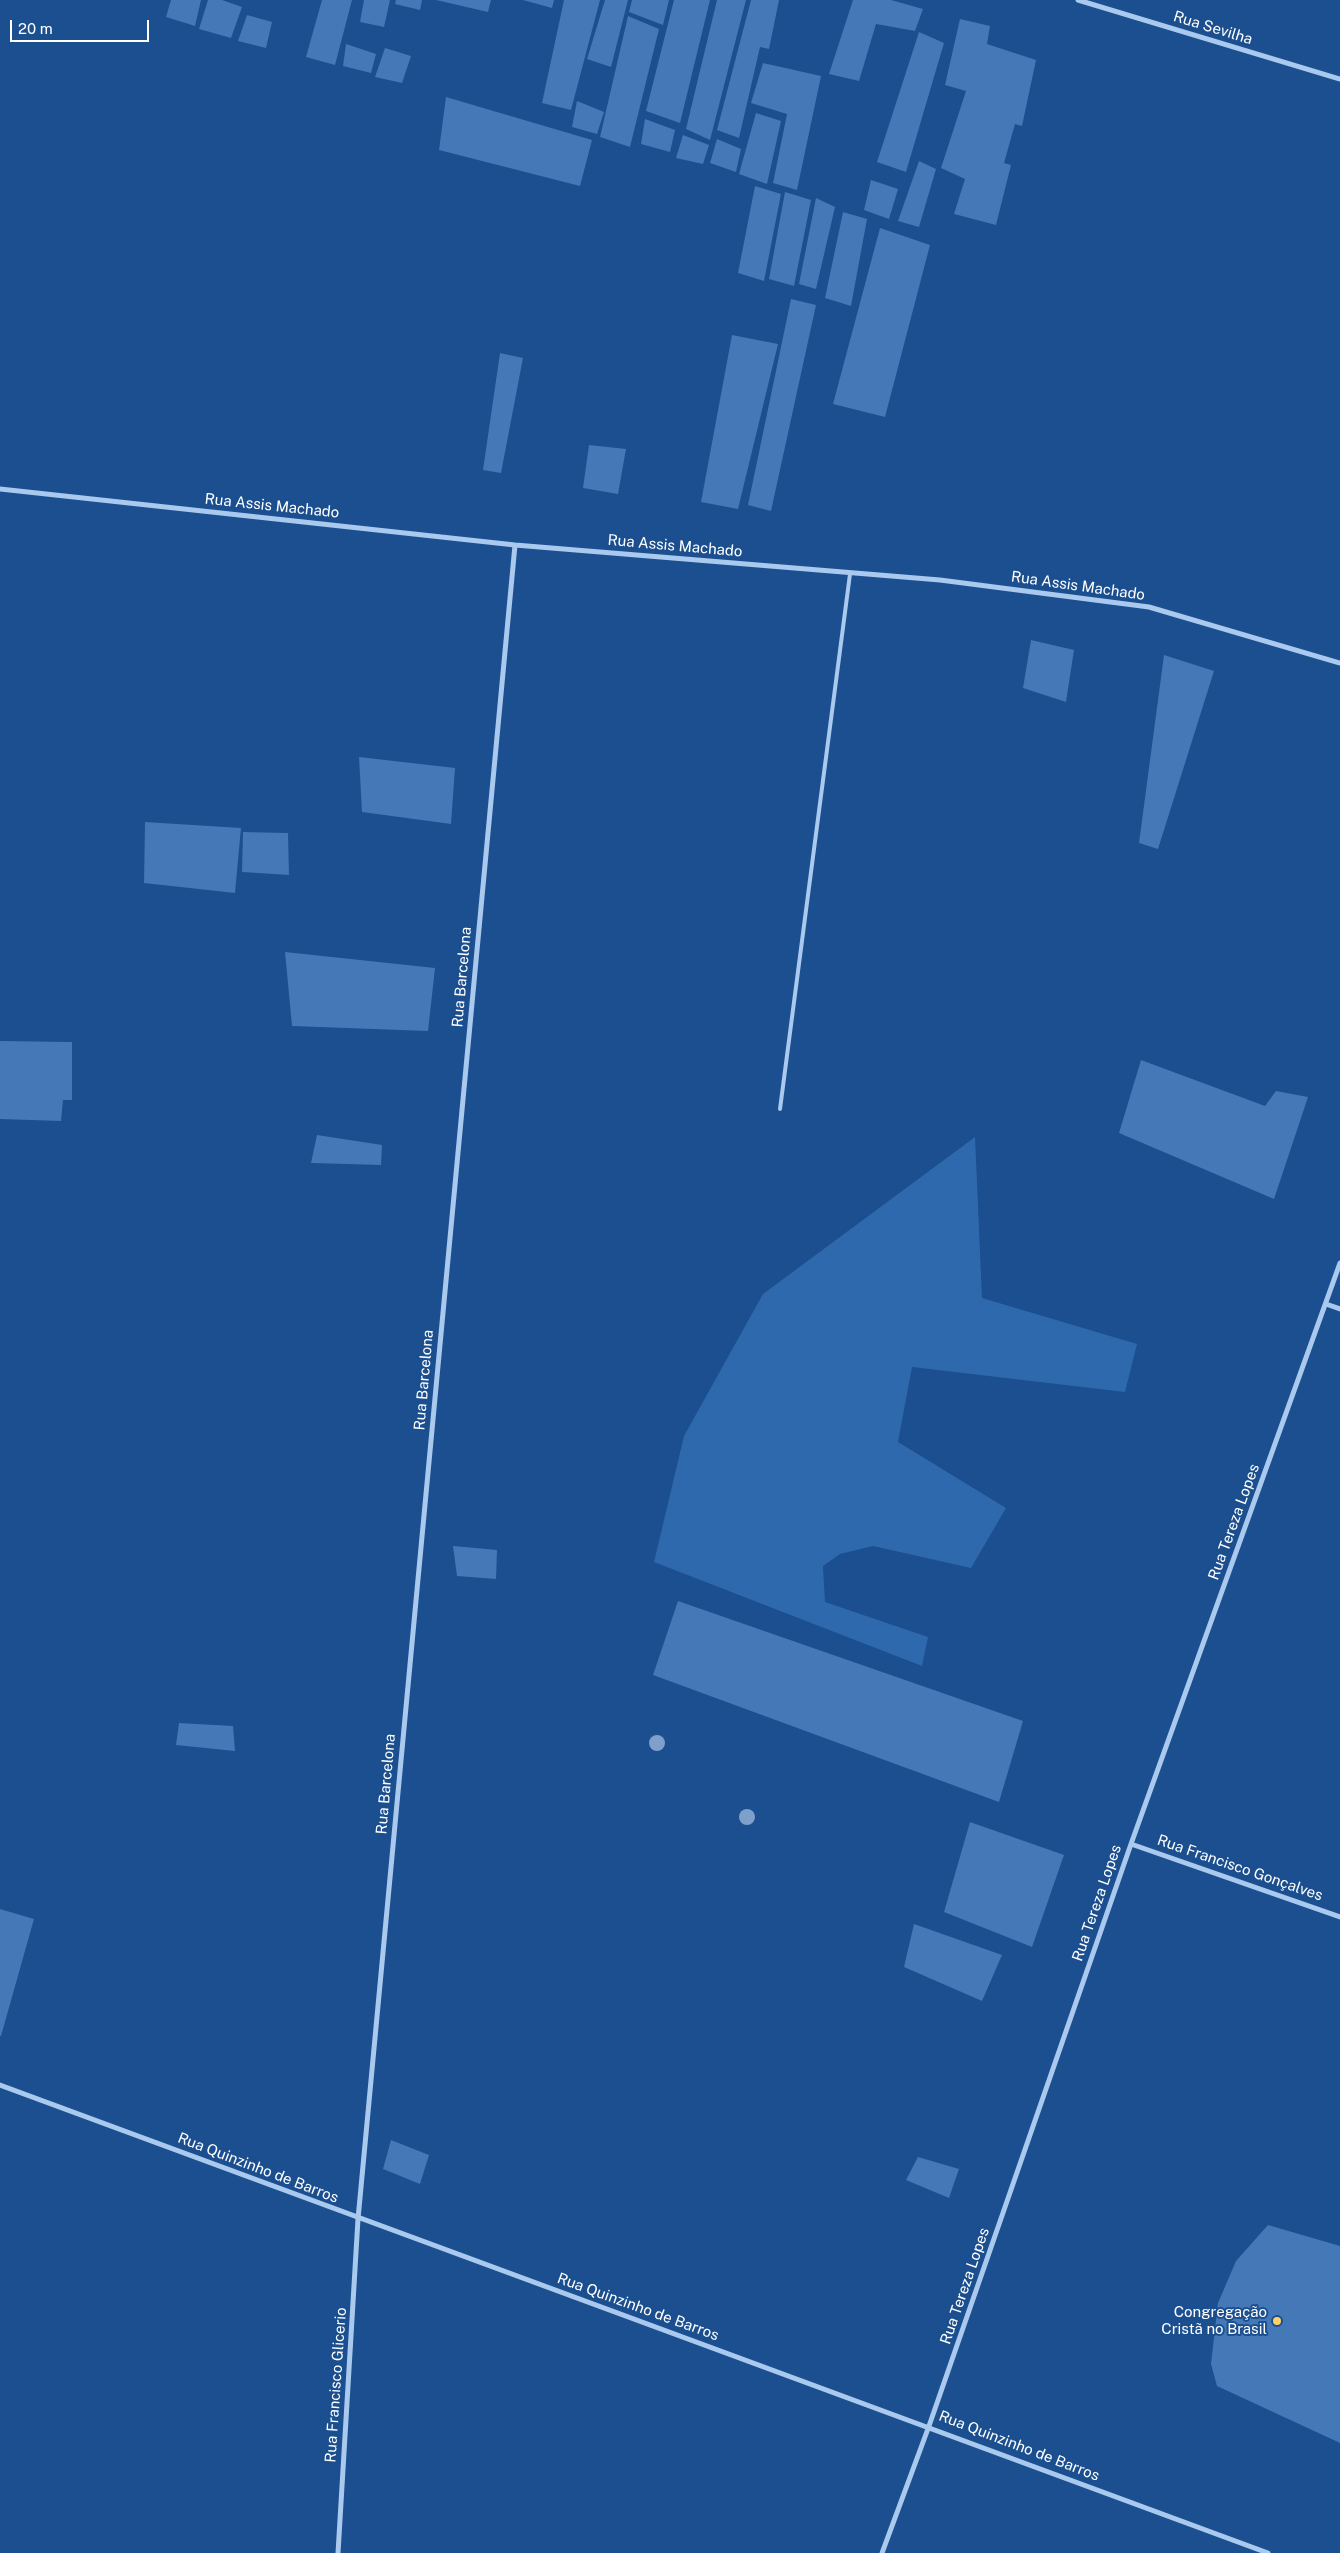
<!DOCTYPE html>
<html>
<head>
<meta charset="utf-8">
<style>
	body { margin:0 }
	#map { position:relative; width:1340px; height:2553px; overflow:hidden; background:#1b4f8f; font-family:"Public Sans",sans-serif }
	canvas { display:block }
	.scale { position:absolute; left:10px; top:20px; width:139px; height:22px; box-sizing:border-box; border:2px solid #fff; border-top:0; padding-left:6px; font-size:15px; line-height:18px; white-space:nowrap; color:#fff; -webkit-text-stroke:4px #1b4f8f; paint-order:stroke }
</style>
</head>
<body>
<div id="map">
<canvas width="1340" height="2553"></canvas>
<div class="scale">20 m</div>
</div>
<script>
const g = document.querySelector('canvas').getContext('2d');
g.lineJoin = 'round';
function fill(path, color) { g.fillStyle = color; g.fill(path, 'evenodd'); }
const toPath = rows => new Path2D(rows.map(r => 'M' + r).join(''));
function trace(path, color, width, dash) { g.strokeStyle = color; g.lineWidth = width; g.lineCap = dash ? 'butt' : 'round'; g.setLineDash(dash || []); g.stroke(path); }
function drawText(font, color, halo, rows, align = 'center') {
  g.font = font + ' "Public Sans",sans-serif'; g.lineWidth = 4; g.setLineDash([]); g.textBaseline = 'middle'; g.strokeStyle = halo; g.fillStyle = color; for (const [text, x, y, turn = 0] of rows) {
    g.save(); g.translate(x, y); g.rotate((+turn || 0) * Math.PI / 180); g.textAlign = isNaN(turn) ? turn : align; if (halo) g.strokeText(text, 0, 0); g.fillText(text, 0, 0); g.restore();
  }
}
const green = toPath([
	[975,1137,982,1298,1137,1344,1125,1392,912,1367,898,1442,1006,1508,971,1568,873,1546,840,1554,823,1566,825,1602,928,1637,922,1666,654,1562,684,1436,763,1294]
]);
const building = toPath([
	[171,0,201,0,195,26,166,17],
	[208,0,222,0,242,7,231,38,199,29],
	[322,0,352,0,335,65,306,57],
	[364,0,390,0,384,27,360,22],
	[396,0,422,0,420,10,395,4],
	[436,0,491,0,488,12],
	[523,0,554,0,552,8],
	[564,0,600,0,571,110,542,103],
	[605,0,628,0,611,67,587,59],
	[632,0,669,0,663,25,629,12],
	[674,0,710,0,680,123,646,111],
	[717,0,746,0,710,140,686,129],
	[751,0,779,0,769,49,760,47,739,138,717,130],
	[853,0,891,0,923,9,915,31,876,24,859,81,829,74],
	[247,15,272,22,266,48,238,41],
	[628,16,659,29,630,147,600,137],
	[960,19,990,26,987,44,1036,60,1022,126,1015,124,1004,163,1011,165,996,225,954,214,965,179,941,168,966,91,945,85],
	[919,32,944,43,906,172,877,162],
	[346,44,376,54,371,73,343,66],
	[385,48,411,56,402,83,375,77],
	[763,63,821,76,797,190,773,183,787,114,751,103],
	[446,97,592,140,580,186,439,150],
	[577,101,604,112,597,134,572,127],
	[756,113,781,121,767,184,739,174],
	[645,119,675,130,670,152,641,144],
	[683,135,709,145,703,164,676,158],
	[717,139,741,149,736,172,710,163],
	[919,161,936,169,919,227,898,221],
	[871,180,898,189,889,219,864,210],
	[755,186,781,194,764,281,738,273],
	[785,192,811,200,794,286,769,279],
	[816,198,835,207,816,289,799,284],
	[843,212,867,219,851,306,825,298],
	[880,228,930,245,885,417,833,404],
	[791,299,816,305,771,511,748,505],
	[732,335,778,344,738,509,701,502],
	[500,353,523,358,501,473,483,470],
	[589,445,626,449,618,494,583,488],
	[1031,640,1074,650,1066,702,1023,688],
	[1164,655,1214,671,1158,849,1139,843],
	[359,757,455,768,451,824,362,812],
	[145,822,241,828,235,893,144,883],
	[243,832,288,833,289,875,242,872],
	[285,952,435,968,428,1031,292,1026],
	[0,1041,72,1042,72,1100,63,1100,61,1121,0,1119],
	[1141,1060,1265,1106,1276,1091,1308,1097,1274,1199,1119,1133],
	[317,1135,382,1145,381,1165,311,1163],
	[453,1546,497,1550,496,1579,457,1576],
	[678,1601,1023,1721,999,1802,653,1675],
	[179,1723,233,1726,235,1751,176,1745],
	[970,1822,1064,1855,1032,1947,944,1912],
	[0,1909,34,1919,1,2036,0,2036],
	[914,1924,1002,1955,982,2001,904,1967],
	[391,2140,429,2155,420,2184,383,2169],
	[918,2157,959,2169,949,2198,906,2180],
	[1268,2225,1340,2246,1340,2443,1217,2386,1211,2364,1218,2303,1236,2261]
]);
const lane = toPath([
	[780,1109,850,574]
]);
const street = toPath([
	[1078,0,1340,79],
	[0,489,515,545,940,580,1149,607,1340,663],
	[1326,1304,1340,1309],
	[1131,1844,1340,1917],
	[0,2085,1268,2553],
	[338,2553,358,2219,515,545],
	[882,2553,929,2426,1131,1844,1340,1263]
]);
const trees = [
	[657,1743],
	[747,1817]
];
const markers = [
	[1277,2321,5,"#ffd166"]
];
const streetNames = [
	["Rua Sevilha",1213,28,17],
	["Rua Assis Machado",272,506,6],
	["Rua Assis Machado",675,546,5],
	["Rua Assis Machado",1078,586,8],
	["Rua Barcelona",462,977,-85],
	["Rua Barcelona",424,1380,-85],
	["Rua Tereza Lopes",1234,1522,-70],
	["Rua Barcelona",386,1784,-85],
	["Rua Francisco Gonçalves",1240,1868,19],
	["Rua Tereza Lopes",1097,1903,-71],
	["Rua Quinzinho de Barros",258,2168,21],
	["Rua Tereza Lopes",965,2286,-71],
	["Rua Quinzinho de Barros",638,2307,20],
	["Rua Francisco Glicerio",336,2385,-86],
	["Rua Quinzinho de Barros",1019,2446,21]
];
const poiNames = [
	["Congregação",1267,2312],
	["Cristã no Brasil",1267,2329]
];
fill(green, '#2e69ad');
fill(building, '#4478b7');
trace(lane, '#a9c9ee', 4);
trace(street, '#a9c9ee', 5);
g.fillStyle = '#7ea0ca';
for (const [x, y] of trees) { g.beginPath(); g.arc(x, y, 8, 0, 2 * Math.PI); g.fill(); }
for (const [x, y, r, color] of markers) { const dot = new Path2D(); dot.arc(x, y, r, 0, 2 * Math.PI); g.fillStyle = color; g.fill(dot); trace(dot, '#1b4f8f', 2); }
drawText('15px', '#fff', '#1b4f8f', streetNames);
drawText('15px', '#fff', '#1b4f8f', poiNames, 'right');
</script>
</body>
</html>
